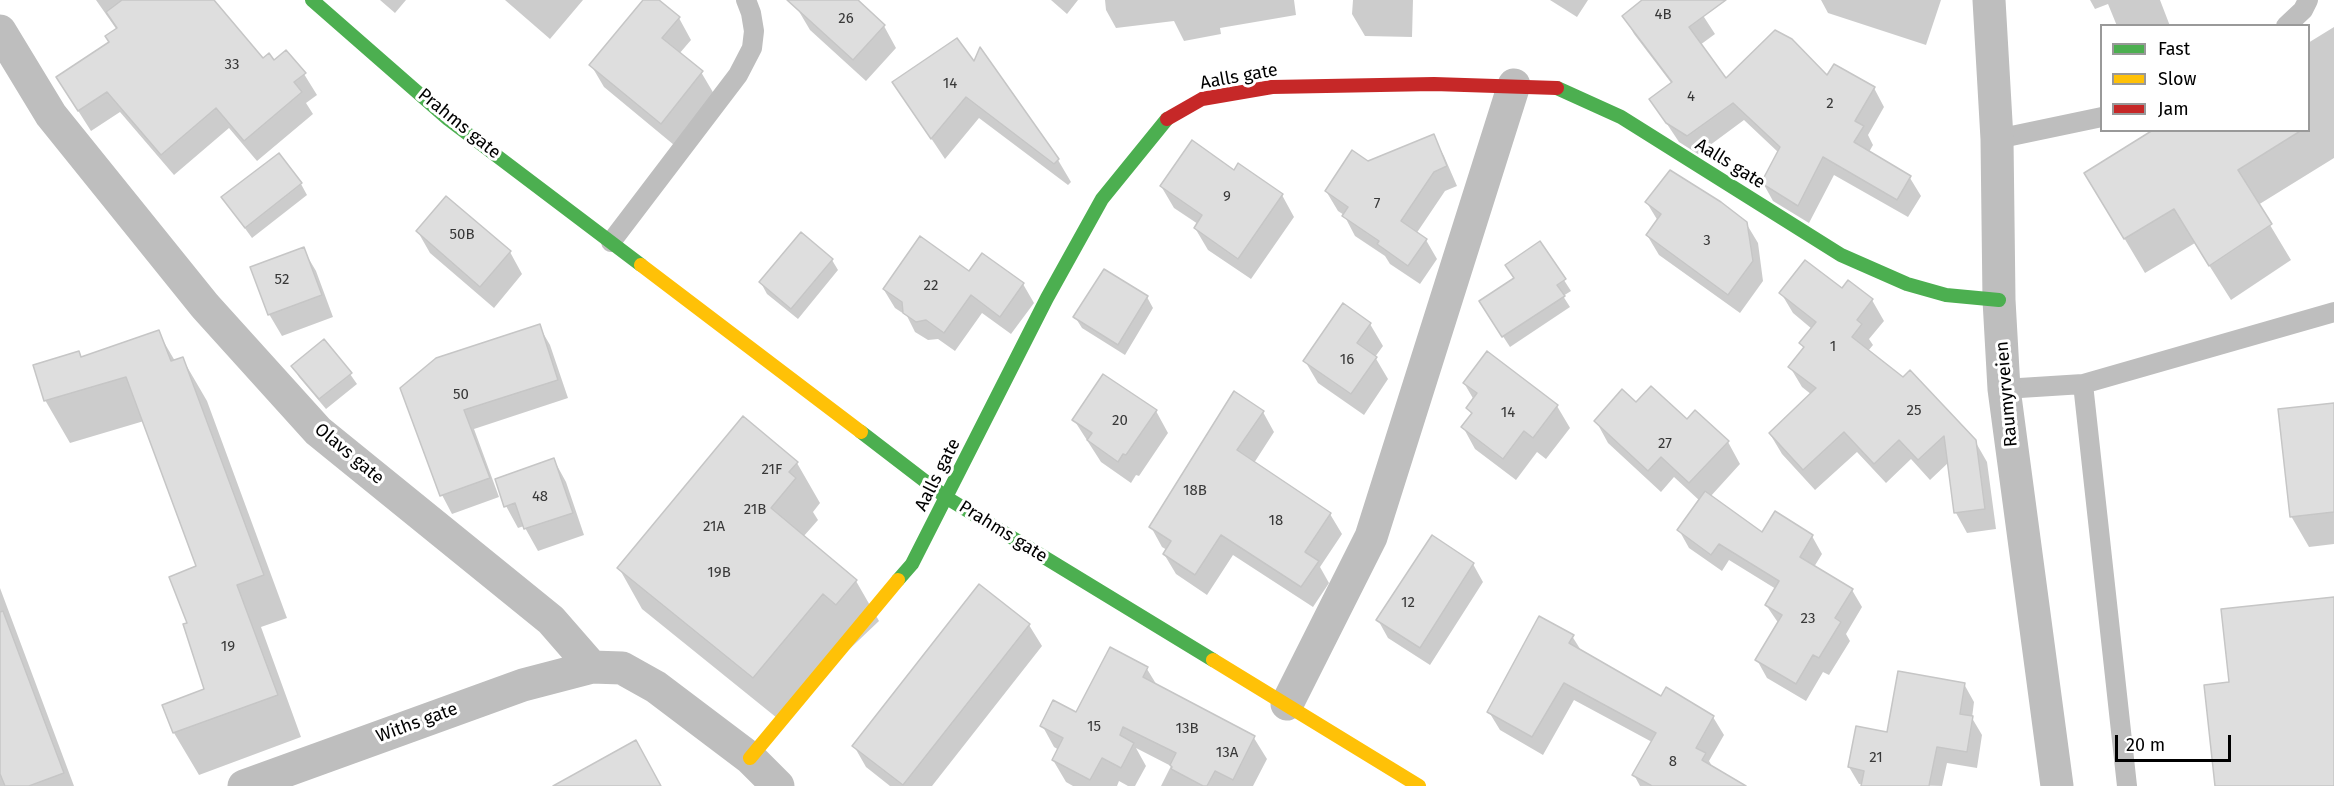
<!DOCTYPE html>
<html>
<head>
<meta charset="utf-8">
<style>
	body { margin:0 }
	#map { position:relative; width:2334px; height:786px; overflow:hidden; background:#fff; font-family:"Fira Sans",sans-serif }
	canvas { display:block }
	.legend { position:absolute; left:2100px; top:24px; width:210px; height:108px; box-sizing:border-box; background:#fff; border:2px solid #999; margin:0; padding:8px 10px; list-style:none; font-size:18px; color:#000 }
	.legend li { display:flex; align-items:center; gap:12px; height:30px }
	.legend b { width:30px; border:2px solid #999 }
	.scale { position:absolute; left:2115px; top:735px; width:116px; height:27px; box-sizing:border-box; border:3px solid #000; border-top:0; padding-left:8px; font-size:18px; line-height:21px; white-space:nowrap; color:#000; -webkit-text-stroke:4px #fff; paint-order:stroke }
</style>
</head>
<body>
<div id="map">
<canvas width="2334" height="786"></canvas>
<ul class="legend">
<li><b style="height:8px;background:#4caf50"></b>Fast</li>
<li><b style="height:8px;background:#ffc107"></b>Slow</li>
<li><b style="height:8px;background:#c62828"></b>Jam</li>
</ul>
<div class="scale">20 m</div>
</div>
<script>
const g = document.querySelector('canvas').getContext('2d');
g.lineJoin = 'round';
function fill(path, color) { g.fillStyle = color; g.fill(path, 'evenodd'); }
const toPath = rows => new Path2D(rows.map(r => 'M' + r).join(''));
function trace(path, color, width, dash) { g.strokeStyle = color; g.lineWidth = width; g.lineCap = dash ? 'butt' : 'round'; g.setLineDash(dash || []); g.stroke(path); }
function drawText(font, color, halo, rows, align = 'center') {
  g.font = font + ' "Fira Sans",sans-serif'; g.lineWidth = 6; g.setLineDash([]); g.textBaseline = 'middle'; g.strokeStyle = halo; g.fillStyle = color; for (const [text, x, y, turn = 0] of rows) {
    g.save(); g.translate(x, y); g.rotate((+turn || 0) * Math.PI / 180); g.textAlign = isNaN(turn) ? turn : align; if (halo) g.strokeText(text, 0, 0); g.fillText(text, 0, 0); g.restore();
  }
}
const shadow = toPath([
	[96,0,204,0,262,60,274,62,304,74,317,95,306,103,313,114,257,161,229,128,174,175,120,112,91,131,70,98,111,43,117,30],
	[380,0,406,0,395,13],
	[505,0,583,0,550,39],
	[644,0,657,0,679,18,691,40,679,54,701,72,714,94,674,145,604,87,591,65],
	[805,0,855,0,884,26,896,48,866,81,810,30,797,8],
	[1051,0,1078,0,1067,14],
	[1105,0,1294,0,1296,15,1220,28,1221,34,1184,41,1174,21,1116,28,1106,10],
	[1353,0,1413,0,1412,37,1365,36,1352,14],
	[1550,0,1588,0,1577,17],
	[1645,0,1693,0,1715,34,1700,45,1726,80,1828,77,1874,88,1884,107,1868,135,1873,145,1869,152,1910,178,1921,196,1908,217,1834,175,1809,223,1773,201,1763,183,1779,153,1744,120,1698,154,1679,142,1651,100,1672,84,1634,34,1624,16],
	[1821,0,1941,0,1926,45,1828,13],
	[2090,0,2160,0,2170,26,2117,26,2108,4,2095,9],
	[2334,27,2334,158,2258,205,2291,260,2231,300,2195,243,2145,273,2086,174,2155,130,2308,130,2308,43],
	[981,50,1058,160,1071,182,1068,185,979,118,945,159,894,83,974,64],
	[1433,136,1444,156,1457,186,1445,191,1416,234,1426,240,1437,259,1420,284,1390,264,1385,256,1355,236,1344,215,1338,211,1326,191,1368,163],
	[1234,172,1282,195,1294,217,1251,279,1208,250,1195,228,1198,224,1174,208,1161,186],
	[301,184,307,195,252,238,223,198],
	[1647,203,1746,223,1758,243,1763,281,1740,313,1659,255,1647,235,1658,221],
	[418,232,510,252,522,274,494,308,430,253],
	[1540,243,1571,291,1563,296,1570,307,1510,347,1487,312,1516,279],
	[303,249,316,271,333,317,282,336,269,314],
	[832,260,838,270,798,319,767,294,761,283],
	[969,273,1023,284,1034,303,1011,334,982,313,955,351,938,339,928,340,915,332,907,316,895,308,884,290],
	[1848,282,1872,300,1884,321,1869,339,1873,345,1868,351,1975,441,1987,462,1996,529,1967,533,1956,513,1949,462,1930,480,1911,459,1886,483,1857,452,1815,490,1782,454,1770,434,1812,395,1802,387,1790,367,1804,349,1801,343,1812,329,1793,313,1781,293,1842,290],
	[1147,297,1153,308,1125,355,1082,328,1075,317],
	[1370,324,1383,346,1375,357,1388,379,1364,415,1318,383,1305,361],
	[539,326,550,345,568,398,474,429,499,497,452,514,442,495,402,388],
	[158,332,175,361,182,358,207,401,287,618,261,627,301,737,199,775,174,733,164,706,206,690,188,624,198,567,144,421,70,443,45,400,82,358],
	[293,366,350,374,357,384,326,409,299,377],
	[1464,383,1557,406,1570,428,1546,459,1537,452,1516,480,1475,449,1463,427,1472,415,1468,408,1474,400],
	[1636,405,1687,421,1728,442,1740,464,1710,497,1763,534,1812,536,1822,554,1814,567,1852,590,1862,607,1846,634,1850,641,1829,675,1823,672,1806,701,1767,678,1757,660,1779,624,1766,605,1776,589,1729,560,1722,571,1689,548,1679,530,1700,501,1674,477,1661,492,1608,443,1596,421],
	[2334,405,2334,544,2309,547,2291,516],
	[1156,411,1168,433,1139,476,1136,475,1131,483,1101,462,1074,420],
	[1263,412,1274,432,1254,463,1330,514,1342,534,1320,567,1329,583,1313,607,1233,555,1207,595,1176,574,1164,554,1167,550,1162,547,1151,527],
	[554,460,566,482,584,535,538,551,524,526,518,528,506,506],
	[797,463,820,503,813,512,818,520,803,537,856,581,879,621,777,718,642,609,619,568],
	[1473,564,1483,582,1430,665,1388,638,1378,620],
	[0,588,74,786,0,786],
	[1029,625,1042,646,932,786,890,786,866,767,854,746],
	[1572,636,1582,652,1662,698,1713,717,1724,735,1709,761,1724,786,1640,786,1634,775,1652,742,1574,700,1543,755,1500,730,1489,712],
	[1147,669,1158,687,1254,738,1267,759,1253,786,1161,786,1171,766,1136,748,1146,766,1135,786,1128,786,1119,781,1117,786,1073,786,1066,782,1053,760,1059,750,1054,747,1042,725,1077,714],
	[1964,684,1974,702,1972,718,1982,735,1977,768,1947,763,1942,786,1859,784,1849,767,1889,734]
]);
const building = toPath([
	[122,0,214,0,263,58,269,53,274,60,286,50,306,73,294,82,302,92,244,141,216,108,161,155,107,92,78,111,56,77,109,42,105,36,117,28,106,12,122,0],
	[643,0,659,0,680,17,662,38,703,71,661,124,589,65,643,0],
	[787,0,858,0,885,25,853,60,787,0],
	[1642,0,1726,0,1689,27,1726,78,1775,30,1792,39,1827,75,1834,64,1875,87,1855,121,1864,126,1854,142,1911,176,1897,200,1823,157,1798,206,1761,183,1780,147,1733,103,1687,136,1666,123,1649,99,1672,82,1622,16,1642,0],
	[957,38,974,61,980,47,1059,159,1054,164,966,97,931,139,892,82,957,38],
	[2153,130,2302,130,2238,170,2272,224,2209,266,2174,209,2124,239,2084,173,2153,130],
	[1434,134,1447,166,1434,172,1401,221,1427,239,1408,266,1377,244,1379,241,1342,216,1348,207,1325,191,1352,150,1368,161,1434,134],
	[1192,140,1234,170,1238,163,1283,194,1238,259,1194,228,1202,215,1160,186,1192,140],
	[279,153,302,183,245,228,221,197,279,153],
	[1670,170,1721,202,1747,222,1753,261,1728,295,1646,235,1661,214,1645,202,1670,170],
	[446,196,511,251,480,287,416,231,446,196],
	[801,232,833,259,791,309,759,282,801,232],
	[920,236,969,271,982,253,1024,283,1000,317,971,295,944,333,926,320,916,322,903,313,902,302,883,289,920,236],
	[1540,241,1566,279,1557,285,1565,296,1502,337,1479,301,1514,278,1505,265,1540,241],
	[304,247,322,295,268,315,250,267,304,247],
	[1805,260,1842,288,1848,280,1873,299,1857,320,1862,324,1852,337,1903,377,1910,370,1976,440,1985,509,1954,513,1944,436,1918,460,1899,440,1874,464,1844,432,1803,470,1769,433,1816,388,1788,367,1804,347,1799,343,1816,322,1779,293,1805,260],
	[1104,269,1148,296,1118,345,1073,317,1104,269],
	[1343,303,1371,323,1357,343,1377,357,1351,394,1303,361,1343,303],
	[540,324,558,380,464,410,490,478,440,496,400,388,436,358,540,324],
	[159,330,171,361,183,357,264,575,237,585,278,695,173,733,162,705,204,689,183,624,187,623,169,577,196,566,126,377,44,401,33,365,79,351,81,357,159,330],
	[324,339,352,373,319,399,291,366,324,339],
	[1487,351,1558,405,1533,438,1524,431,1503,459,1461,427,1472,413,1466,408,1477,393,1463,383,1487,351],
	[1103,374,1157,410,1126,455,1123,454,1118,462,1087,440,1092,433,1072,420,1103,374],
	[1651,386,1687,419,1695,410,1729,441,1689,483,1661,457,1648,471,1594,421,1622,389,1636,402,1651,386],
	[1234,391,1264,411,1237,450,1331,513,1305,552,1319,561,1301,587,1221,535,1195,575,1163,554,1171,541,1149,527,1234,391],
	[2334,403,2334,512,2290,517,2278,409,2334,403],
	[743,416,798,462,789,472,796,478,771,508,857,580,836,605,823,594,753,678,617,568,743,416],
	[554,458,573,513,524,529,515,503,504,507,495,479,554,458],
	[1705,491,1762,532,1775,511,1813,535,1800,557,1853,589,1835,618,1841,622,1819,658,1813,655,1796,684,1755,660,1782,615,1765,605,1779,581,1719,544,1711,555,1677,530,1705,491],
	[1432,535,1474,563,1420,648,1376,620,1432,535],
	[979,584,1030,624,903,785,852,746,979,584],
	[2334,597,2334,786,2215,786,2204,685,2229,682,2221,609,2334,597],
	[3,611,64,773,29,786,5,786,0,774,0,612,3,611],
	[1539,616,1574,635,1569,643,1661,696,1666,687,1714,716,1696,748,1706,753,1702,760,1746,786,1652,786,1632,775,1656,733,1564,683,1532,737,1487,712,1539,616],
	[1110,647,1148,667,1143,677,1255,736,1233,780,1215,771,1207,786,1203,786,1171,769,1172,767,1170,765,1176,753,1123,727,1120,735,1134,743,1121,768,1102,758,1090,780,1052,760,1063,738,1040,726,1053,700,1076,712,1110,647],
	[1898,671,1965,683,1960,714,1973,716,1967,752,1937,747,1929,786,1861,786,1864,771,1848,767,1856,726,1887,732,1898,671],
	[636,740,661,786,553,786,636,740]
]);
const lane = toPath([
	[2286,26,2303,10,2308,0],
	[1997,139,2102,117],
	[611,242,738,75,752,48,754,31,751,13,746,0],
	[2083,384,2127,786],
	[2004,389,2083,384,2334,312]
]);
const street = toPath([
	[1989,0,1997,139,1999,300,2004,389,2057,786],
	[0,31,51,115,205,306,318,431,551,620,592,667],
	[1287,704,1371,537,1514,85],
	[244,786,523,685,592,667,622,668,656,687,750,758,778,786]
]);
const fast = toPath([
	[312,0,448,119,641,265],
	[1557,88,1621,117,1841,255,1907,284,1946,295,1999,300],
	[861,432,947,498,1213,660],
	[898,580,912,564,1047,298,1102,199,1167,119]
]);
const slow = toPath([
	[641,265,861,432],
	[1213,660,1419,786],
	[750,758,898,580]
]);
const jam = toPath([
	[1167,119,1202,99,1272,87,1434,84,1557,88]
]);
const numberNames = [
	["4B",1663,15],
	["26",846,19],
	["33",232,65],
	["14",950,84],
	["4",1691,97],
	["2",1830,104],
	["9",1227,197],
	["7",1377,204],
	["50B",462,235],
	["3",1707,241],
	["52",282,280],
	["22",931,286],
	["1",1833,347],
	["16",1347,360],
	["50",461,395],
	["25",1914,411],
	["14",1508,413],
	["20",1120,421],
	["27",1665,444],
	["21F",772,470],
	["18B",1195,491],
	["48",540,497],
	["21B",755,510],
	["18",1276,521],
	["21A",714,527],
	["19B",719,573],
	["12",1408,603],
	["23",1808,619],
	["19",228,647],
	["15",1094,727],
	["13B",1187,729],
	["13A",1227,753],
	["21",1876,758],
	["8",1673,762]
];
const streetNames = [
	["Aalls gate",1239,77,-10],
	["Prahms gate",459,124,39],
	["Aalls gate",1730,164,32],
	["Raumyrveien",2007,394,-95],
	["Olavs gate",349,454,40],
	["Aalls gate",938,475,-63],
	["Prahms gate",1003,532,32],
	["Withs gate",417,723,-20]
];
fill(shadow, '#0003');
fill(building, '#dedede');
trace(building, '#c6c6c6', 1.5);
trace(lane, '#bebebe', 20);
trace(street, '#bebebe', 33);
trace(fast, '#4caf50', 14);
trace(slow, '#ffc107', 14);
trace(jam, '#c62828', 14);
drawText('15px', '#383838', null, numberNames);
drawText('18px', '#000', '#fff', streetNames);
</script>
</body>
</html>
